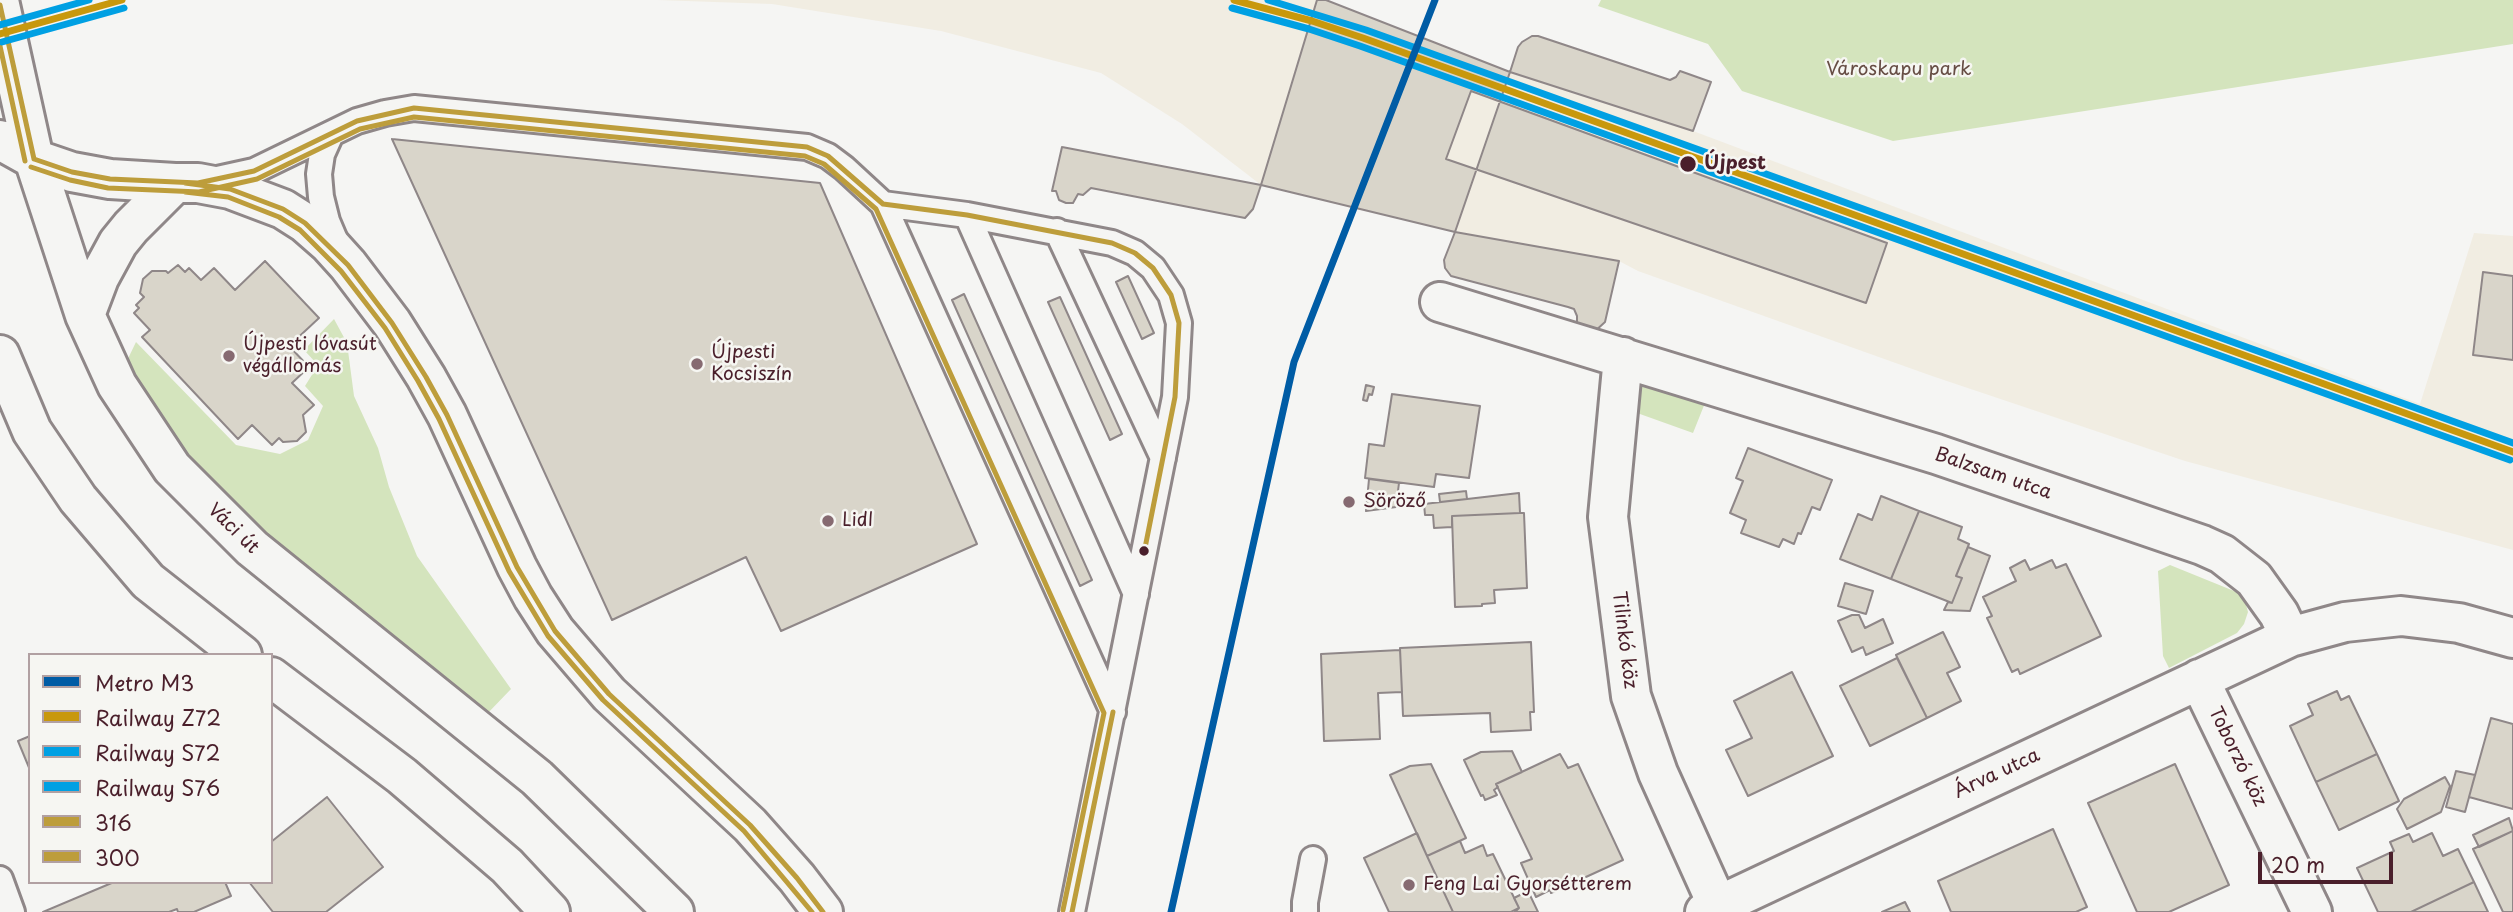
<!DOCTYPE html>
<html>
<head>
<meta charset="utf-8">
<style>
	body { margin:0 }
	#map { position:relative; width:2513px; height:912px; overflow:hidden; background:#f5f5f3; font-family:"Playpen Sans",sans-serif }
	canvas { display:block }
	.legend { position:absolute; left:28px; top:653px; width:245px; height:231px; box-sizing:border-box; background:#f6f6f2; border:2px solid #b1a0a2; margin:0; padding:9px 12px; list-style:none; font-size:21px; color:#4a1f2b }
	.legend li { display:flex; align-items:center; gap:14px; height:35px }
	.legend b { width:35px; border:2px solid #b1a0a2 }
	.scale { position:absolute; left:2258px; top:852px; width:135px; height:32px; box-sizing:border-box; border:4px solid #4a1f2b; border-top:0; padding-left:9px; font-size:21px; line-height:24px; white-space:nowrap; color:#4a1f2b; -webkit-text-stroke:5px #f6f6f2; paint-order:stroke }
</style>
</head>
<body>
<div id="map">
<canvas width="2513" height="912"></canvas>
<ul class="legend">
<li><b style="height:9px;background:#005ca5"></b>Metro M3</li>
<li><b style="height:9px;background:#c8980d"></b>Railway Z72</li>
<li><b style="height:9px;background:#00a0e3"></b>Railway S72</li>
<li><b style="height:9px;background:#00a0e3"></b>Railway S76</li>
<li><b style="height:9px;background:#bd9d3b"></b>316</li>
<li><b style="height:9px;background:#bd9d3b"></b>300</li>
</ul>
<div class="scale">20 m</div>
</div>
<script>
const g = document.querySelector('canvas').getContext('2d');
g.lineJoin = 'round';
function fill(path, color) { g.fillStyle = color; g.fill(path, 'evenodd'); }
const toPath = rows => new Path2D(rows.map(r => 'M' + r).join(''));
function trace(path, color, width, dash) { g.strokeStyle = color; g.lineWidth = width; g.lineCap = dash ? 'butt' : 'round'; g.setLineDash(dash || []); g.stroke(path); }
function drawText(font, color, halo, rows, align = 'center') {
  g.font = font + ' "Playpen Sans",sans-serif'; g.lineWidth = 5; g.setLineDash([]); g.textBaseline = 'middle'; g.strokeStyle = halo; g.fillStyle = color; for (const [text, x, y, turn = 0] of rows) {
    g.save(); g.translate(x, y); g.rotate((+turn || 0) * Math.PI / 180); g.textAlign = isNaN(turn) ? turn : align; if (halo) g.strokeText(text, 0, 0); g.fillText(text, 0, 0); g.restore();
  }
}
const built = toPath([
	[657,0,1326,0,1510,72,1693,131,2420,404,2474,233,2513,236,2513,550,2185,461,1932,376,1638,271,1619,261,1455,232,1261,185,1182,124,1101,73,941,31,772,4]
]);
const green = toPath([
	[1601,0,2513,0,2513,44,1893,141,1742,91,1708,44,1598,6],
	[334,319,347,343,354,396,378,448,389,487,417,556,511,689,486,715,339,600,266,533,187,458,123,369,136,342,236,445,280,454,308,440,323,406,305,386,318,365,304,350],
	[1628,373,1707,398,1693,433,1626,409],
	[2170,565,2239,593,2245,601,2248,612,2244,624,2237,633,2169,668,2163,656,2158,571]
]);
const building = toPath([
	[1317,0,1326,0,1510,72,1455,232,1261,185,1317,0],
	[1532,36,1538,36,1670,80,1676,77,1680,71,1711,82,1693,131,1510,72,1518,47,1522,42,1532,36],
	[1471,91,1887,243,1866,303,1446,159,1471,91],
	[392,139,820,183,977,544,781,631,746,557,612,620,392,139],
	[1062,147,1261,185,1253,209,1245,218,1091,188,1083,195,1078,194,1073,203,1066,203,1059,200,1056,191,1052,191,1062,147],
	[1455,232,1619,261,1605,322,1593,333,1580,328,1577,322,1577,316,1574,309,1568,307,1451,276,1445,268,1444,260,1455,232],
	[265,261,319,318,289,346,309,367,292,383,314,405,303,415,306,432,297,441,283,442,279,438,272,445,252,425,238,439,142,337,150,330,134,313,139,308,136,305,144,297,140,293,143,279,152,271,166,271,168,273,178,265,185,272,189,268,201,280,214,268,235,290,265,261],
	[2483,272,2513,276,2513,360,2473,355,2483,272],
	[1128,276,1154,333,1142,339,1116,282,1128,276],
	[964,294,1092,580,1080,586,952,300,964,294],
	[1060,297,1122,434,1110,440,1048,302,1060,297],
	[1366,385,1374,387,1372,395,1369,394,1367,401,1363,400,1366,385],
	[1392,394,1480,406,1469,478,1436,474,1434,487,1365,478,1369,444,1384,446,1392,394],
	[1748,448,1832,480,1820,510,1812,507,1801,534,1798,533,1794,544,1783,539,1779,547,1741,533,1746,520,1730,513,1743,481,1736,478,1748,448],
	[1369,479,1399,483,1396,507,1366,511,1369,479],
	[1466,491,1467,499,1440,502,1439,494,1466,491],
	[1519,493,1520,513,1452,516,1452,527,1434,528,1433,515,1425,515,1424,504,1519,493],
	[1881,496,1919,511,1891,579,1840,559,1858,514,1872,520,1881,496],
	[1919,511,1962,527,1958,539,1969,544,1956,576,1962,578,1952,603,1891,579,1919,511],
	[1520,513,1524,513,1527,588,1494,590,1495,603,1482,604,1482,606,1455,607,1452,516,1520,513],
	[1968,547,1990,556,1970,611,1944,610,1948,602,1952,603,1962,578,1956,576,1968,547],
	[2025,560,2030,570,2052,560,2056,568,2066,564,2101,636,2020,674,2018,669,2012,672,1987,618,1992,616,1983,597,2016,581,2010,568,2025,560],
	[1845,583,1873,591,1866,614,1838,606,1845,583],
	[1852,615,1859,615,1865,628,1883,619,1893,643,1866,655,1863,647,1852,652,1838,621,1852,615],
	[1943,632,1960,667,1947,673,1961,701,1927,718,1896,655,1943,632],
	[1531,642,1534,712,1530,712,1531,730,1491,732,1490,713,1403,716,1400,648,1531,642],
	[1400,650,1402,692,1378,693,1380,739,1324,741,1321,654,1400,650],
	[1897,658,1927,718,1870,746,1840,686,1897,658],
	[1792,672,1833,756,1748,796,1726,750,1752,738,1734,701,1792,672],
	[2337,691,2341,700,2349,696,2377,754,2316,782,2290,726,2313,715,2308,704,2337,691],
	[2491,718,2513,724,2513,809,2469,797,2491,718],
	[30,736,30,770,18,741,30,736],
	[1512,751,1522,772,1496,784,1498,787,1494,790,1497,795,1485,800,1483,795,1481,796,1464,760,1481,752,1512,751],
	[1560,754,1568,768,1578,764,1623,860,1551,893,1550,890,1536,897,1521,863,1532,859,1496,784,1560,754],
	[2377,754,2399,801,2339,830,2316,782,2377,754],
	[1431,764,1466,838,1427,856,1390,775,1410,766,1431,764],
	[2175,764,2229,885,2169,912,2137,912,2088,803,2175,764],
	[2456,771,2475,775,2465,812,2446,807,2456,771],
	[2445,777,2450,786,2441,812,2407,829,2397,809,2404,799,2445,777],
	[327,797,383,867,326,912,273,912,249,882,271,882,271,842,327,797],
	[2509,818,2513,831,2479,847,2473,835,2509,818],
	[2053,829,2087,907,2076,912,1951,912,1938,881,2053,829],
	[2513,831,2513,912,2503,912,2473,849,2513,831],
	[1417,833,1427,856,1453,912,1389,912,1364,858,1417,833],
	[2432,833,2443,856,2458,849,2474,882,2411,912,2378,912,2357,868,2394,851,2390,842,2409,834,2413,842,2432,833],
	[1460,841,1465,853,1483,845,1487,856,1493,854,1519,908,1511,912,1453,912,1427,856,1460,841],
	[114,882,225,882,231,896,194,912,178,912,177,909,169,912,43,912,114,882],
	[2474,882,2488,912,2411,912,2474,882],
	[1528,891,1538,912,1515,912,1519,908,1514,898,1528,891],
	[1905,902,1910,912,1882,912,1905,902]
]);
const service = toPath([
	[331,134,322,154,319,174,321,197,327,221,338,247],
	[213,180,254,171,357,121,385,113,414,108,807,147,828,156,844,168,883,204,1113,712],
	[883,204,967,215,1112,243,1135,253,1153,268,1171,295,1179,323,1175,397,1072,912],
	[967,215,1136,594],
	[1057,231,1163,458],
	[0,879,12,912],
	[1305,912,1305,902,1313,859]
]);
const minor = toPath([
	[175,183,198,183,230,189,283,209,305,223,329,244,348,265,392,323,426,377,447,415,517,567,533,597,555,631,609,694,750,825,797,878,823,912],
	[1440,302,1936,454,2202,545,2222,554,2254,579,2279,614,2290,637],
	[1623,357,1608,517,1631,696,1658,773,1718,906],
	[2199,679,2312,912],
	[1705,912,2290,637,2345,622,2401,616,2459,623,2513,638]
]);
const primary = toPath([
	[0,5,34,159,85,315,117,385,172,468,252,548,537,778,674,912],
	[0,140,34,159,72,172,110,179,175,183],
	[85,315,99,278,118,243,131,227,175,183],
	[0,355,32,431,78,499,148,581,242,655],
	[271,677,402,776,507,866,550,912]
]);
const bus1 = toPath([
	[0,5,34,159],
	[34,159,72,172,110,179,198,183,254,171,357,121,414,108,807,147,828,156,883,204,967,215,1112,243,1135,253,1153,268,1171,295,1179,323,1175,397,1144,553],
	[185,183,230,189,283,209,305,223,348,265,392,323,426,377,447,415,517,567,555,631,609,694,750,825,797,878,823,912],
	[1072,912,1113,712]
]);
const bus2 = toPath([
	[0,46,25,161],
	[31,167,70,180,108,188,199,192,257,179,360,129,414,117,805,156,824,164,876,209,1104,713,1063,910],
	[185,192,228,197,279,217,300,230,341,271,385,328,418,381,439,419,509,571,548,636,603,700,744,831,812,912]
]);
const rail1 = toPath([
	[1234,0,1312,21,1363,38,2513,452],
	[0,34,122,0]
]);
const rail2 = toPath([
	[1232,8,1309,29,1360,46,2510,460],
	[2,42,124,8]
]);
const rail3 = toPath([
	[1268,0,1366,30,2513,443],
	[0,25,89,0]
]);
const metro1 = toPath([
	[1171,912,1294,362,1435,0]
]);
const markers = [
	[1688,164,9,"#4a1f2b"],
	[229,356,7,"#866a71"],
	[697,364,7,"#866a71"],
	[1349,502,7,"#866a71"],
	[828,521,7,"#866a71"],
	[1144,551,6,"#4a1f2b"],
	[1409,885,7,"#866a71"]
];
const parkNames = [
	["Városkapu park",1899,70]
];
const stopNames = [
	["Újpest",1704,164]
];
const poiNames = [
	["Újpesti lóvasút",243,345],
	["végállomás",243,367],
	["Újpesti",711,353],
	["Kocsiszín",711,375],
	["Söröző",1363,502],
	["Lidl",842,521],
	["Feng Lai Gyorsétterem",1423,885]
];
const streetNames = [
	["Balzsam utca",1993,474,19],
	["Váci út",233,529,44],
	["Tilinkó köz",1624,640,83],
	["Toborzó köz",2237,757,64],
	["Árva utca",1997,774,-25]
];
fill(built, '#f1ede2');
fill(green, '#d4e4bd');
fill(building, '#d9d5ca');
trace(building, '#8f8788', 2);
trace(service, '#8f8788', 30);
trace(minor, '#8f8788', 44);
trace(primary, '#8f8788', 44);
trace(service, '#f5f5f3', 24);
trace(minor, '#f5f5f3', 38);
trace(primary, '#f5f5f3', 38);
trace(bus1, '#bd9d3b', 5);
trace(bus2, '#bd9d3b', 5);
trace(rail1, '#c8980d', 7);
trace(rail2, '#00a0e3', 7);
trace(rail3, '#00a0e3', 7);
trace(metro1, '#005ca5', 7);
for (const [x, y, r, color] of markers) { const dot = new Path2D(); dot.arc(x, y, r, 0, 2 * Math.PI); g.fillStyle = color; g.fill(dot); trace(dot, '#f6f6f2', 2.5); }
drawText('19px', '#664d44', '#f6f6f2', parkNames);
drawText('bold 19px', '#4a1f2b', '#f6f6f2', stopNames, 'left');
drawText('19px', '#4a1f2b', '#f6f6f2', poiNames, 'left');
drawText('19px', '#4a1f2b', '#f6f6f2', streetNames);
</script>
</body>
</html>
